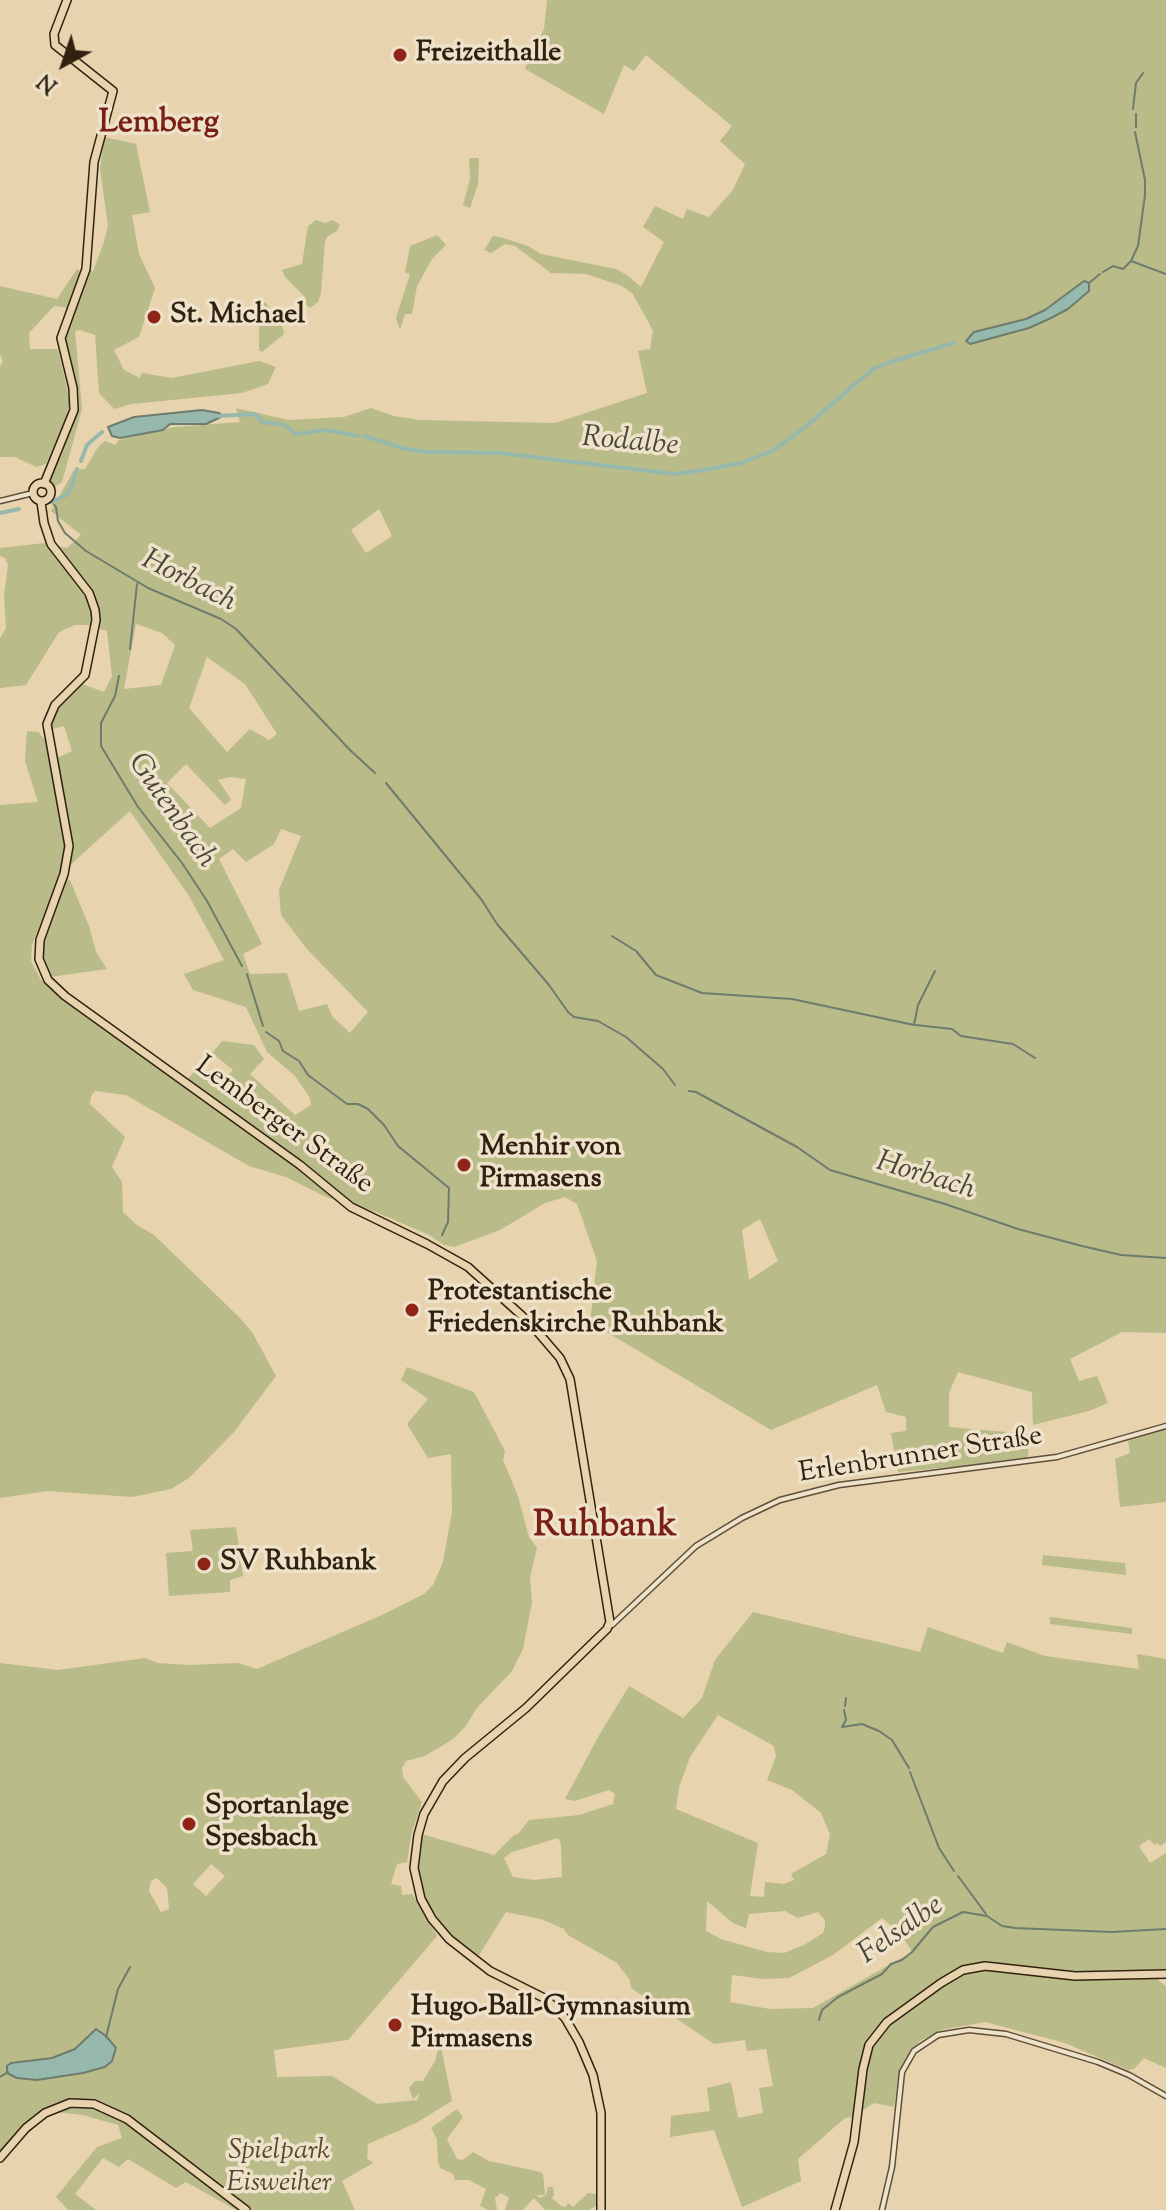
<!DOCTYPE html>
<html>
<head>
<meta charset="utf-8">
<style>
	body { margin:0 }
	#map { position:relative; width:1166px; height:2210px; overflow:hidden; background:#e7d3ae; font-family:"Sorts Mill Goudy",serif }
	canvas { display:block }
	.north { position:absolute; left:24px; top:24px; width:80px; height:80px; -webkit-text-stroke:6px #efe2ca; paint-order:stroke; rotate:220deg; font-size:22px; font-weight:700; line-height:32px; text-align:center; color:#312210 }
	.north::after { content:''; display:block; margin:auto; width:28px; height:36px; background:#312210; clip-path:polygon(50% 0,100% 100%,50% 72%,0 100%) }
</style>
</head>
<body>
<div id="map">
<canvas width="1166" height="2210"></canvas>
<div class="north">N</div>
</div>
<script>
const g = document.querySelector('canvas').getContext('2d');
g.lineJoin = 'round';
function fill(path, color) { g.fillStyle = color; g.fill(path, 'evenodd'); }
const toPath = rows => new Path2D(rows.map(r => 'M' + r).join(''));
function trace(path, color, width, dash) { g.strokeStyle = color; g.lineWidth = width; g.lineCap = dash ? 'butt' : 'round'; g.setLineDash(dash || []); g.stroke(path); }
function drawText(font, color, halo, rows, align = 'center') {
  g.font = font + ' "Sorts Mill Goudy",serif'; g.lineWidth = 7; g.setLineDash([]); g.textBaseline = 'middle'; g.strokeStyle = halo; g.fillStyle = color; for (const [text, x, y, turn = 0] of rows) {
    g.save(); g.translate(x, y); g.rotate((+turn || 0) * Math.PI / 180); g.textAlign = isNaN(turn) ? turn : align; if (halo) g.strokeText(text, 0, 0); g.fillText(text, 0, 0); g.restore();
  }
}
const green = toPath([
	[547,0,1166,0,1166,1333,1122,1332,1070,1359,1079,1381,1097,1376,1108,1403,1089,1411,1033,1425,1032,1392,958,1372,949,1393,949,1427,1029,1434,1028,1458,952,1469,952,1467,898,1472,891,1433,906,1431,906,1417,886,1412,877,1385,771,1430,590,1322,597,1261,577,1204,565,1197,545,1203,500,1230,454,1247,444,1245,429,1235,376,1212,326,1197,286,1177,249,1166,126,1095,95,1091,91,1096,90,1104,125,1137,112,1167,122,1182,123,1212,137,1225,154,1235,238,1316,252,1332,276,1376,234,1432,189,1478,171,1489,132,1497,48,1491,0,1498,0,805,38,802,25,761,27,731,38,732,46,741,66,845,63,870,32,945,31,961,41,980,62,1000,183,1085,197,1068,224,1081,233,1070,212,1053,222,1041,254,1045,264,1059,250,1074,295,1115,311,1105,310,1098,295,1076,267,1052,246,1007,193,990,184,974,224,960,189,896,130,811,69,866,72,838,55,759,72,751,64,726,49,730,53,712,82,684,104,692,112,676,107,631,88,625,75,625,59,632,26,685,0,688,0,638,6,628,4,596,8,565,5,558,0,556,0,548,44,543,67,548,81,535,51,511,74,470,85,469,98,447,105,441,115,445,119,440,175,427,240,422,236,408,288,420,344,417,371,408,394,416,419,420,555,423,647,393,638,351,650,349,653,331,633,294,622,286,586,274,551,273,515,246,505,244,491,253,484,250,493,236,500,237,528,246,541,254,616,269,627,275,641,287,664,242,643,227,655,206,683,219,687,209,709,217,733,190,745,164,720,141,732,126,646,55,634,71,624,65,604,114,525,69,544,29],
	[1084,282,1068,309,1029,328,970,344,1004,325,1026,319,1045,310],
	[379,509,392,536,366,553,351,530],
	[136,624,162,633,175,645,161,685,124,689],
	[207,657,245,684,277,734,269,740,250,729,227,752,189,708],
	[186,764,225,805,231,799,218,780,230,777,246,779,241,808,210,828,167,783],
	[281,829,301,836,279,890,281,915,307,949,368,1012,350,1033,332,1016,327,1004,299,1011,287,973,250,974,243,954,262,944,219,859,233,849,246,862,274,844],
	[760,1219,778,1261,749,1280,742,1230],
	[104,137,136,144,150,212,132,215,139,254,155,288,139,337,114,350,124,370,140,378,142,373,172,378,259,361,276,367,268,384,242,393,132,404,114,409,99,393,95,335,80,330,75,331,82,409,62,482,54,487,50,482,52,472,62,455,77,409,65,351,65,334,88,270,93,271,103,245,108,226,100,169],
	[469,158,479,158,478,184,470,208,463,205,470,179],
	[316,220,325,223,333,220,340,225,337,231,328,236,325,241,321,293,318,302,310,308,306,304,305,297,285,277,282,270,302,264,308,226],
	[437,235,446,245,432,259,417,286,412,314,405,314,400,330,396,318,410,274,405,272,410,246],
	[77,269,82,273,69,308,54,306,29,333,30,349,58,349,70,401,65,420,46,464,36,467,15,457,0,457,0,366,3,362,0,354,0,286,57,299],
	[265,302,279,319,284,331,283,335,262,352,259,350,259,324,255,312],
	[65,878,70,880,89,926,96,952,107,969,50,977,42,958,42,945],
	[407,1367,474,1392,505,1451,503,1460,518,1496,529,1537,537,1548,530,1577,532,1602,523,1649,512,1671,476,1709,466,1726,453,1739,425,1756,406,1761,402,1768,403,1777,422,1802,412,1832,407,1862,397,1864,391,1884,401,1886,402,1895,412,1894,437,1936,348,2040,274,2050,277,2077,332,2076,377,2104,417,2100,420,2093,413,2099,409,2088,415,2081,423,2081,435,2061,440,2042,452,2101,416,2123,368,2144,367,2158,373,2163,342,2181,355,2210,236,2210,186,2182,176,2188,128,2159,119,2167,103,2158,75,2194,96,2210,68,2210,56,2197,97,2147,122,2138,118,2125,83,2115,54,2112,27,2122,0,2154,0,1663,58,1670,145,1658,158,1663,189,1665,238,1663,257,1669,382,1615,424,1594,433,1585,443,1562,452,1512,451,1454,428,1458,407,1424,428,1399,401,1380],
	[211,1864,225,1876,206,1896,193,1884],
	[157,1878,167,1888,169,1909,161,1912,149,1891,151,1881],
	[96,2029,83,2073,37,2080,9,2075,11,2063,59,2056,75,2049],
	[1166,1430,1166,1502,1120,1507,1115,1459,1130,1453,1128,1441],
	[236,1527,243,1576,230,1580,230,1592,169,1596,166,1553,193,1551,190,1530],
	[1043,1555,1125,1563,1126,1575,1042,1565],
	[753,1612,920,1652,928,1627,1003,1653,1007,1642,1045,1656,1139,1669,1137,1654,1166,1659,1166,1842,1160,1846,1157,1843,1155,1845,1149,1839,1139,1846,1150,1863,1166,1853,1166,1971,1160,1971,1159,1981,1166,1986,1166,2068,1144,2058,1134,2069,1128,2070,1065,2043,985,2022,941,2030,920,2041,906,2058,898,2078,894,2107,874,2103,853,2117,845,2118,798,2159,801,2181,742,2207,714,2130,670,2137,671,2116,710,2111,707,2088,731,2082,738,2118,763,2113,759,2088,773,2086,766,2049,747,2051,745,2040,714,2044,631,1988,630,1980,617,1963,568,1935,564,1929,541,1919,506,1912,476,1960,443,1932,423,1895,418,1878,417,1857,422,1834,494,1855,514,1835,518,1834,529,1820,579,1815,613,1804,615,1794,609,1790,575,1801,565,1799,598,1737,629,1686,683,1718,702,1698,715,1660],
	[718,1715,774,1746,776,1756,767,1780,792,1790,821,1813,830,1834,826,1854,791,1874,794,1880,784,1884,765,1882,764,1897,750,1896,758,1843,676,1809,679,1787,690,1757],
	[558,1838,561,1844,562,1877,534,1880,513,1877,504,1858,512,1852],
	[707,1901,733,1923,746,1928,749,1914,785,1911,798,1918,818,1912,825,1920,825,1927,823,1933,804,1945,784,1953,767,1952,721,1939,706,1931],
	[882,1918,901,1934,912,1952,813,2008,770,2009,730,2002,732,1975,763,1979,789,1978,833,1955],
	[1050,1617,1132,1628,1132,1634,1050,1624],
	[457,2109,463,2117,447,2139,457,2159,463,2160,473,2152,489,2161,540,2172,543,2174,545,2195,537,2195,539,2198,546,2195,548,2187,553,2187,554,2195,552,2198,561,2206,566,2207,568,2203,573,2207,588,2193,596,2194,596,2206,589,2210,545,2210,534,2198,523,2210,505,2210,509,2198,501,2193,495,2198,497,2210,488,2210,480,2206,486,2189,469,2180,455,2180,453,2174,440,2168,438,2162,437,2139,431,2128]
]);
const water = toPath([
	[1084,281,1089,283,1089,291,1068,309,1051,318,1029,328,970,344,966,341,974,332,1026,319,1045,310,1084,281],
	[202,410,219,413,223,416,206,424,170,424,163,430,120,438,112,436,108,427,134,417,202,410],
	[96,2029,106,2036,116,2048,112,2061,105,2067,83,2073,37,2080,17,2078,7,2073,7,2066,11,2063,52,2058,75,2049,96,2029]
]);
const stream = toPath([
	[1133,109,1136,83,1143,73],
	[1136,114,1136,127],
	[1131,261,1138,246,1145,195,1145,180,1135,132],
	[1103,272,1113,266,1123,269,1131,261,1166,274],
	[1089,283,1100,274],
	[52,502,56,507,58,521,65,533,86,551,148,588,221,619,236,629,350,750,375,773],
	[130,649,137,584],
	[119,676,115,696,101,723,101,746,138,807,182,863,207,901,242,966],
	[386,783,481,899,497,924,549,985,568,1012,574,1017,598,1021,626,1037,663,1069,675,1085],
	[612,936,636,951,656,975,702,993,792,999,914,1025,918,1005,935,971],
	[247,974,263,1026],
	[916,1025,952,1029,961,1036,1013,1044,1035,1058],
	[266,1032,279,1041,283,1051,299,1061,308,1075,347,1104,358,1104,368,1109,384,1125,398,1146,449,1188,448,1222,442,1235],
	[689,1091,696,1092,797,1147,830,1170,945,1204,1018,1229,1082,1246,1121,1255,1166,1258],
	[845,1706,846,1698],
	[844,1710,846,1720,842,1727,862,1724,879,1731,892,1740,909,1768],
	[910,1772,939,1848,954,1871],
	[958,1876,986,1914],
	[819,2020,822,2010,838,1997,882,1974,891,1964,902,1960,912,1952,933,1927,963,1912,987,1916,1002,1926,1015,1928,1112,1932,1166,1929],
	[106,2037,118,1989,130,1967],
	[0,2077,8,2072]
]);
const canal = toPath([
	[218,416,255,414,263,422,285,425,295,434,326,430,359,436],
	[365,436,402,448,426,452,499,453,675,474,698,471,741,463,772,451,799,432,873,369,893,361,954,343],
	[81,461,87,445,102,432],
	[75,475,77,469],
	[52,502,68,494,74,479],
	[0,513,19,509]
]);
const minor = toPath([
	[0,501,33,493],
	[612,1625,696,1546,742,1518,780,1500,839,1485,1057,1457,1166,1426],
	[882,2210,892,2167,902,2072,914,2051,938,2035,969,2030,1006,2034,1098,2062,1129,2075,1166,2096]
]);
const major = toPath([
	'33 492a9 9 0 1 1 18 0a9 9 0 1 1-18 0Z',
	[44,484,74,410,73,388,61,338,86,269,94,162,113,91,55,45,54,34,67,0],
	[41,502,44,523,51,544,89,593,95,610,96,620,85,675,55,705,47,724,69,846,64,874,40,940,39,959,48,980,65,996,300,1165,351,1207,427,1244,468,1267,530,1323,560,1358,570,1379,610,1622,607,1629,526,1708,465,1758,443,1781,424,1814,418,1835,414,1868,421,1899,432,1919,449,1939,490,1971,546,1999,565,2018,579,2042,593,2075,601,2113,601,2210],
	[0,2158,26,2128,45,2113,70,2103,94,2104,127,2119,246,2210],
	[835,2210,854,2142,863,2069,869,2045,887,2022,941,1983,963,1970,985,1966,1075,1976,1166,1974]
]);
const markers = [
	[400,55,8,"#8f2418"],
	[154,317,8,"#8f2418"],
	[464,1165,8,"#8f2418"],
	[412,1310,8,"#8f2418"],
	[204,1564,8,"#8f2418"],
	[189,1824,8,"#8f2418"],
	[395,2025,8,"#8f2418"]
];
const poiNames = [
	["Freizeithalle",416,55],
	["St. Michael",170,317],
	["Menhir von",480,1149],
	["Pirmasens",480,1181],
	["Protestantische",428,1294],
	["Friedenskirche Ruhbank",428,1326],
	["SV Ruhbank",220,1564],
	["Sportanlage",205,1808],
	["Spesbach",205,1840],
	["Hugo-Ball-Gymnasium",411,2009],
	["Pirmasens",411,2041]
];
const streetNames = [
	["Lemberger Straße",283,1127,36],
	["Erlenbrunner Straße",921,1457,-9]
];
const parkNames = [
	["Spielpark",279,2153],
	["Eisweiher",279,2185]
];
const waterNames = [
	["Rodalbe",630,444,5],
	["Horbach",188,583,27],
	["Gutenbach",170,812,55],
	["Horbach",925,1178,17],
	["Felsalbe",902,1932,-35]
];
const quarterNames = [
	["Lemberg",159,126]
];
const districtNames = [
	["Ruhbank",605,1529]
];
fill(green, '#b9bb88');
fill(water, '#97b8ac');
trace(water, '#6e7c6e', 2);
trace(stream, '#6e7c6e', 2);
trace(canal, '#97b8ac', 4);
trace(minor, '#5e4e38', 7);
trace(major, '#312210', 10);
trace(minor, '#efe2ca', 4);
trace(major, '#e7d3ae', 7);
for (const [x, y, r, color] of markers) { const dot = new Path2D(); dot.arc(x, y, r, 0, 2 * Math.PI); g.fillStyle = color; g.fill(dot); trace(dot, '#efe2ca', 3); }
drawText('bold 28px', '#312210', '#efe2ca', poiNames, 'left');
drawText('28px', '#312210', '#efe2ca', streetNames);
drawText('italic 28px', '#53482e', '#efe2ca', parkNames);
drawText('italic 30px', '#4a4837', '#efe2ca', waterNames);
drawText('bold 32px', '#7a1f14', '#efe2ca', quarterNames);
drawText('bold 36px', '#7a1f14', '#efe2ca', districtNames);
</script>
</body>
</html>
